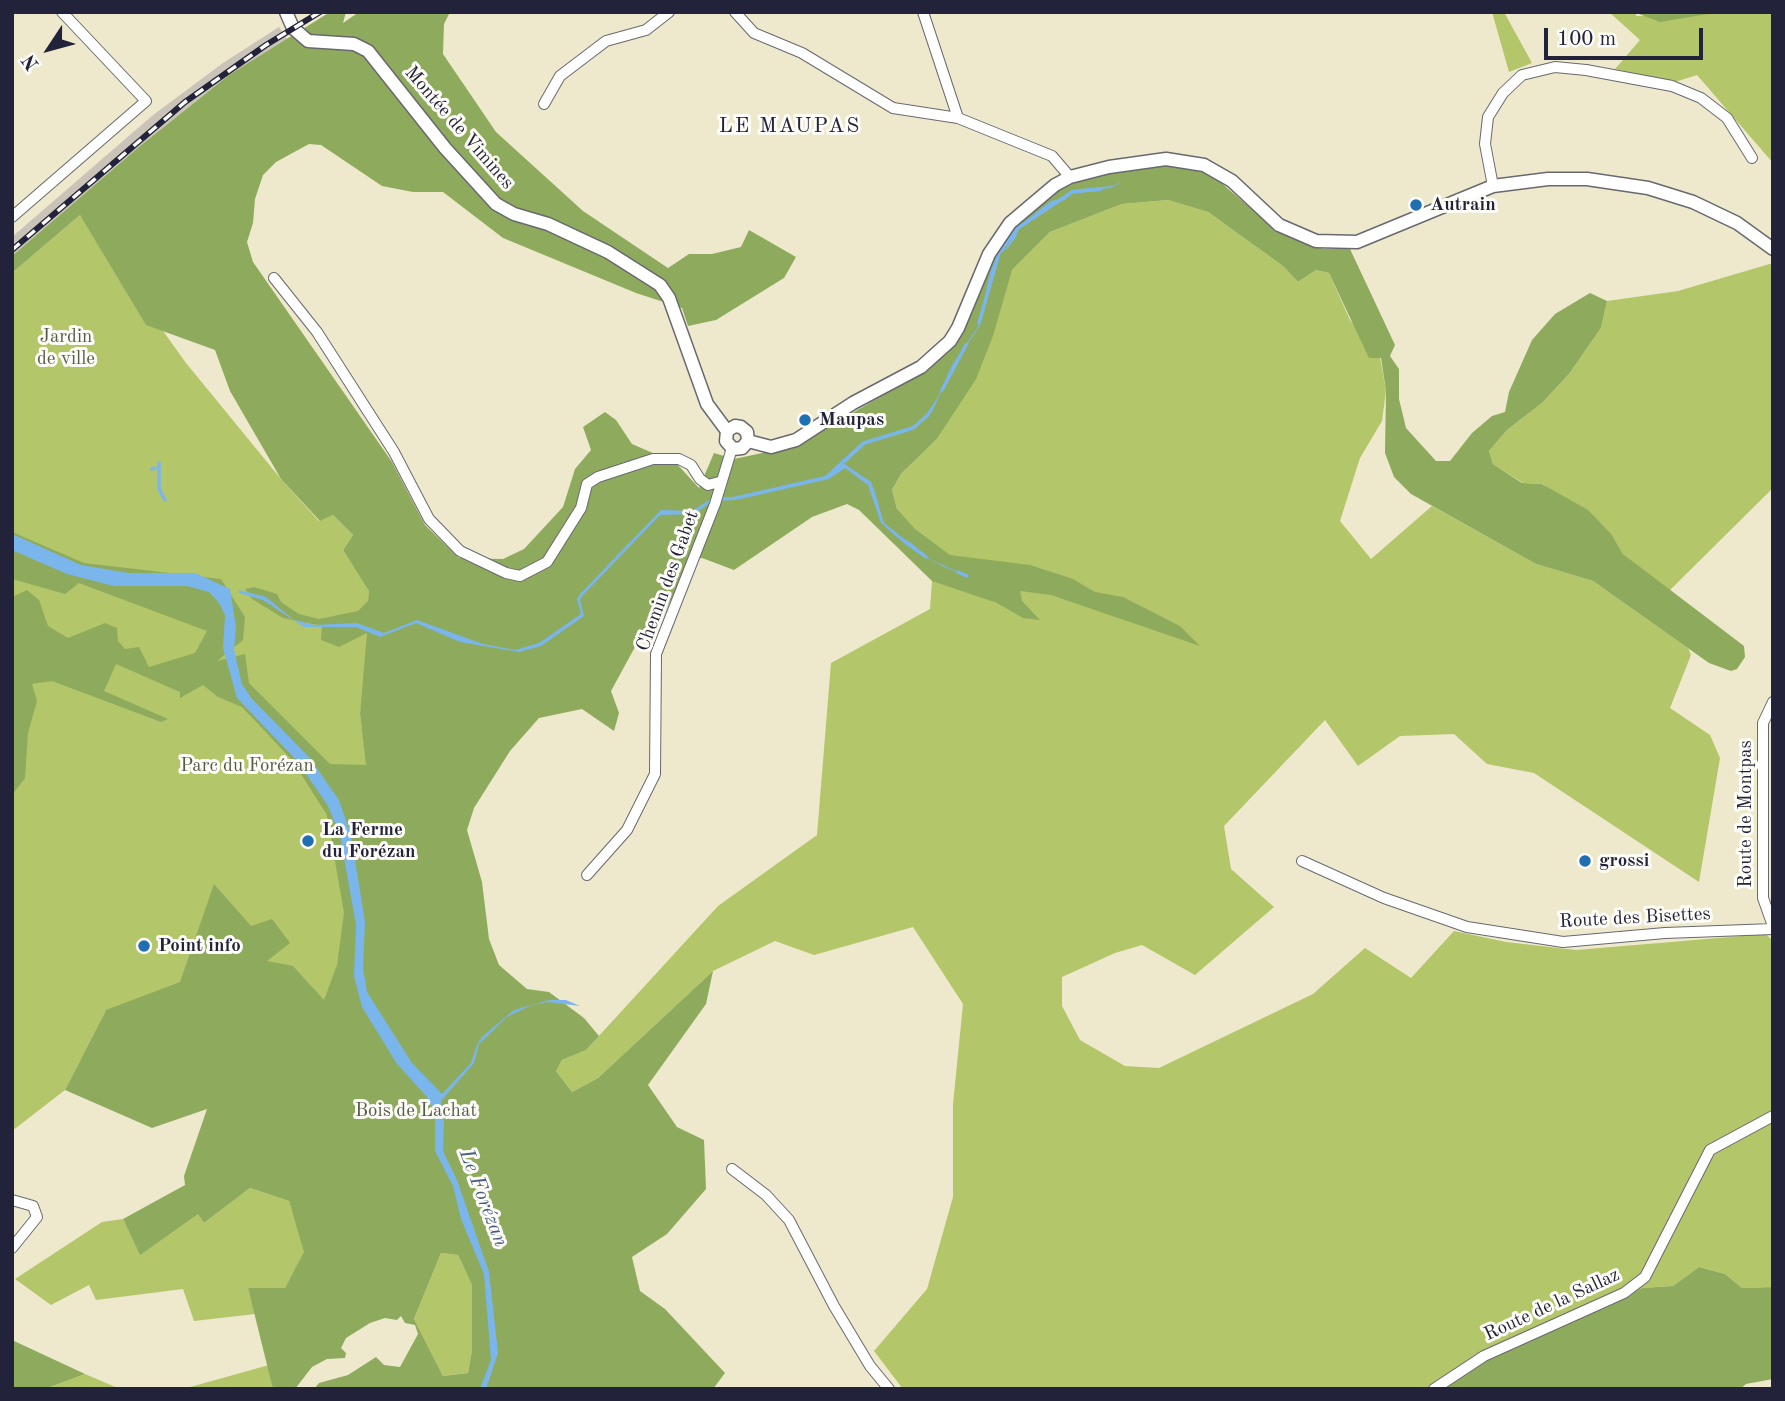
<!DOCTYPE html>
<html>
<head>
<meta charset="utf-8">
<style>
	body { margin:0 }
	#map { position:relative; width:1785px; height:1401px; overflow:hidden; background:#eee9cd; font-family:"Old Standard TT",serif }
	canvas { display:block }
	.frame { position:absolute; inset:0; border:14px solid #22223b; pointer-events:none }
	.north { position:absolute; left:14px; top:14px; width:70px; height:70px; -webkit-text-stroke:5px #fdfcf7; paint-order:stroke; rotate:234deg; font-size:19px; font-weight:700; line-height:28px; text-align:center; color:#22223b }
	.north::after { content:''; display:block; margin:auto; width:24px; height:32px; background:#22223b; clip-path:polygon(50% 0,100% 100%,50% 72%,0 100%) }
	.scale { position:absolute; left:1544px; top:28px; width:159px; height:32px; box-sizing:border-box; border:4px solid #22223b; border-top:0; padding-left:9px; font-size:21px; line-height:24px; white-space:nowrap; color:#22223b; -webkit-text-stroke:5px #fdfcf7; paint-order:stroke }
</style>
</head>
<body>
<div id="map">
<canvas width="1785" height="1401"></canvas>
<div class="frame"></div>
<div class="north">N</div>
<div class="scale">100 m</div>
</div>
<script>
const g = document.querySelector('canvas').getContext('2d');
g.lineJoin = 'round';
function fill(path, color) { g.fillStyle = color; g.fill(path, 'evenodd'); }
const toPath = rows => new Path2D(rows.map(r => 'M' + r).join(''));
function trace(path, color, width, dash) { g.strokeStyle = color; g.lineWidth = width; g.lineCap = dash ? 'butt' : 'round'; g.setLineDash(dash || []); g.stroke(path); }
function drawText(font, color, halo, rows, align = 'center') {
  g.font = font + ' "Old Standard TT",serif'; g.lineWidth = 6; g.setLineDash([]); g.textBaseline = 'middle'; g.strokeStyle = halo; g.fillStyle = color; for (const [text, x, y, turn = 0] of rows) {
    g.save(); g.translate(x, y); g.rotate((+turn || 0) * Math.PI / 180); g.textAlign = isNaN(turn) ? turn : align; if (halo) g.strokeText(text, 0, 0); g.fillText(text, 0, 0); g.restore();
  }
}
const industrial = toPath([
	[279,27,288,40,229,75,140,146,12,256,12,237,153,115,223,63]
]);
const green = toPath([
	[1492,12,1504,12,1532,63,1509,72],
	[1609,12,1634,12,1637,16,1773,12,1773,163,1697,75,1675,82,1615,69,1640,40],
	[1168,200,1208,212,1283,266,1298,282,1316,270,1329,273,1350,320,1380,357,1386,391,1382,421,1360,458,1340,521,1371,559,1432,506,1536,564,1593,581,1688,648,1691,655,1670,708,1710,735,1720,758,1699,882,1534,773,1487,764,1454,734,1400,736,1358,766,1325,720,1224,826,1231,869,1274,907,1195,975,1142,945,1115,953,1062,977,1062,1006,1080,1040,1125,1066,1159,1068,1313,994,1365,948,1411,978,1454,931,1506,942,1576,950,1766,934,1773,941,1773,1287,1742,1288,1725,1274,1699,1267,1673,1286,1642,1288,1489,1358,1443,1389,903,1389,874,1351,927,1289,953,1197,953,1104,963,1004,913,927,814,955,775,941,713,971,598,1078,572,1092,556,1071,562,1060,586,1050,718,906,817,835,831,663,930,609,932,581,897,509,892,490,901,474,936,440,1012,270,1050,232,1122,204],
	[80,215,186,363,281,479,319,521,333,515,353,535,343,550,369,590,366,664,360,714,399,1019,106,1010,65,1090,12,1131,12,273],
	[1773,263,1773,488,1669,591,1623,554,1612,535,1543,484,1523,483,1493,464,1489,451,1507,430,1542,403,1569,374,1601,328,1607,301,1678,291],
	[250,1188,289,1201,305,1252,285,1288,248,1288,255,1314,194,1321,183,1289,96,1300,89,1285,51,1305,15,1279,102,1222,123,1219,140,1254,198,1213,204,1223],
	[441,1253,458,1255,472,1285,472,1350,468,1373,443,1376,414,1319],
	[269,1365,273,1389,183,1389],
	[85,1374,120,1389,45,1389]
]);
const forest = toPath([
	[330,12,346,12,343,23,359,12,450,12,444,24,443,54,496,132,583,211,668,268,689,254,712,254,741,247,749,230,796,257,784,278,716,320,688,326,682,308,636,293,503,238,443,192,413,192,382,186,321,145,309,144,276,162,263,175,255,199,253,223,247,242,253,262,392,462,425,525,459,558,503,559,524,549,563,507,575,469,591,450,583,427,605,412,616,420,632,444,676,463,699,488,714,453,734,459,795,446,920,374,951,347,984,263,1039,199,1079,177,1171,162,1204,168,1277,231,1323,249,1350,249,1395,345,1390,356,1399,369,1399,399,1406,428,1436,461,1450,461,1472,433,1492,416,1505,412,1509,392,1532,340,1555,314,1590,293,1607,301,1601,328,1569,374,1542,403,1507,430,1489,451,1493,464,1522,483,1542,484,1588,510,1612,535,1623,554,1744,646,1745,657,1737,669,1731,671,1709,663,1593,581,1536,564,1411,494,1394,477,1385,453,1386,391,1381,358,1369,358,1329,273,1316,270,1298,282,1283,266,1208,212,1168,200,1122,204,1050,232,1012,270,993,336,976,379,936,440,901,474,892,490,897,509,915,529,950,555,1030,565,1073,579,1095,592,1123,597,1180,626,1200,646,1051,595,1020,591,1022,601,1040,620,1023,618,997,603,932,581,859,510,847,504,812,517,734,570,702,558,690,559,661,621,647,625,611,691,619,713,614,731,582,709,539,718,510,751,474,808,467,830,482,882,489,939,499,965,527,989,549,992,584,1018,599,1036,586,1050,562,1060,556,1071,572,1092,598,1078,713,971,706,1004,648,1085,677,1127,704,1140,706,1189,667,1234,632,1257,640,1291,665,1309,725,1373,713,1389,314,1389,319,1383,348,1375,376,1357,384,1365,400,1367,418,1334,415,1325,405,1323,401,1316,397,1320,385,1318,370,1323,346,1338,341,1348,346,1353,345,1358,327,1359,312,1367,295,1389,273,1389,248,1288,285,1288,304,1252,289,1201,250,1188,204,1223,198,1214,140,1255,123,1219,185,1185,184,1176,207,1109,152,1128,65,1090,106,1010,180,982,214,884,251,926,272,919,290,943,267,961,293,966,324,1000,337,965,344,913,327,815,292,760,242,707,218,697,203,685,180,698,180,692,116,664,104,691,168,719,161,722,52,681,32,684,37,701,28,733,25,778,12,795,12,597,27,590,39,600,48,626,68,638,105,623,117,628,118,641,125,649,139,647,149,667,195,653,207,631,79,583,65,594,12,579,12,532,84,563,221,579,245,617,243,640,217,661,245,654,249,683,330,764,366,765,360,714,367,633,339,647,321,640,322,626,283,618,252,599,245,589,254,587,277,594,281,602,299,614,319,619,358,611,368,601,369,591,343,550,353,535,333,515,320,521,281,479,230,391,215,350,146,325,80,215,12,273,12,256,140,146,229,75],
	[441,1253,458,1255,472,1285,472,1350,468,1373,443,1376,414,1319],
	[1634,12,1720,12,1660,22],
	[1699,1267,1725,1274,1742,1288,1773,1287,1773,1379,1746,1384,1740,1389,1444,1389,1489,1358,1642,1288,1673,1286],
	[12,1340,85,1374,45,1389,12,1389]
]);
const water = toPath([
	[1124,181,1110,188,1073,192,1065,200,1052,203,1019,228,1016,237,1008,248,1000,253,991,274,980,325,951,370,932,412,914,428,865,442,843,463,871,482,884,523,931,560,968,576,944,567,919,554,905,544,881,523,868,485,845,468,829,479,736,500,713,501,694,514,660,515,583,595,580,600,584,616,541,646,519,652,460,642,416,623,380,637,356,627,304,627,263,600,239,593,239,590,266,597,294,620,314,625,357,623,384,633,417,620,483,644,515,650,539,643,581,614,577,599,580,594,661,510,692,511,714,497,733,497,825,476,862,442,912,427,923,419,938,397,951,367,979,325,990,273,998,252,1007,247,1018,227,1051,201,1064,198,1072,190,1111,186],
	[12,534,81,565,128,573,195,573,230,589,236,627,234,650,242,684,252,699,309,757,339,800,351,835,365,922,363,968,367,992,412,1063,442,1094,471,1063,477,1045,482,1037,514,1010,549,1000,566,1000,580,1006,548,1002,532,1005,507,1017,479,1044,474,1063,441,1101,444,1122,443,1151,457,1180,489,1272,498,1353,486,1389,480,1389,491,1360,484,1274,461,1219,453,1186,435,1151,435,1113,427,1097,397,1064,362,1007,354,976,356,925,340,835,328,806,298,762,237,698,223,648,225,615,219,603,209,592,187,586,114,586,67,574,12,550]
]);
const stream = toPath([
	[979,323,999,253,1018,228,1072,192,1101,189],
	[942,390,966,345],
	[845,461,864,443,913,428,928,415],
	[159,463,159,489,165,500],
	[152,469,155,468],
	[872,489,877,505],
	[907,542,926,557],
	[958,572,967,576]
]);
const minor = toPath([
	[735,12,754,33,802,53,893,108,958,118,1052,156,1070,177],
	[923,12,958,118],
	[544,104,560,76,606,41,646,30,669,12],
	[1493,186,1485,144,1488,117,1503,93,1522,75,1555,67,1586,70,1672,86,1701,98,1727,118,1752,158],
	[12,217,146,101,62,12],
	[274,278,317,332,394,452,429,519,460,551,506,573,520,576,547,562,581,508,587,484,598,477,653,459,679,459,691,465,700,479,708,485,719,482],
	[1773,702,1763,723,1763,898,1773,926],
	[1302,861,1384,898,1467,927,1563,942,1665,933,1773,929],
	[587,875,627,830,655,774,656,654,715,504,732,448],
	[732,1169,766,1195,789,1220,834,1306,870,1366,889,1389],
	[12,1200,33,1206,37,1217,12,1248],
	[1434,1389,1484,1356,1624,1293,1645,1277,1710,1150,1773,1116]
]);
const tertiary = toPath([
	[286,12,293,28,308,41,354,44,368,51,445,148,496,204,514,214,548,224,608,252,660,285,669,298,707,404,727,431],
	[727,431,726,441,733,449,742,448,748,441],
	[727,431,735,426,741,427,747,432,748,441],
	[748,441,771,447,796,440,853,403,921,367,950,341,958,328,989,254,1010,223,1055,185,1070,177,1109,167,1166,159,1204,165,1232,181,1279,225,1316,241,1357,242,1493,186,1548,179,1587,179,1648,188,1693,202,1737,223,1773,249]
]);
const rail = toPath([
	[12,250,185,102,266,45,320,12]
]);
const markers = [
	[1416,205,7,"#1f6fb2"],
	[805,420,7,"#1f6fb2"],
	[308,841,7,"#1f6fb2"],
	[1585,861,7,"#1f6fb2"],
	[144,946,7,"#1f6fb2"]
];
const streetNames = [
	["Montée de Vimines",459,128,49],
	["Chemin des Gabet",668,581,-70],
	["Route de Montpas",1746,814,-90],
	["Route des Bisettes",1635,918,-3],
	["Route de la Sallaz",1552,1305,-25]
];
const poiNames = [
	["Autrain",1430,205],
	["Maupas",819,420],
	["La Ferme",322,830],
	["du Forézan",322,852],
	["grossi",1599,861],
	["Point info",158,946]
];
const parkNames = [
	["Jardin",66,337],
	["de ville",66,359],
	["Parc du Forézan",247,766],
	["Bois de Lachat",416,1111]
];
const neighbourhoodNames = [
	["LE MAUPAS",790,126]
];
const waterNames = [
	["Le Forézan",483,1198,69]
];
fill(industrial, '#c9c3b8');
fill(green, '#b3c669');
fill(forest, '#8eab5d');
fill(water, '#7ab5ec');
trace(stream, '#7ab5ec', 3.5);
trace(minor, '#69686e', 12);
trace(tertiary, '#69686e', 15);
trace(minor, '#fff', 10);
trace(tertiary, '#fff', 12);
trace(rail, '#22223b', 6);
trace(rail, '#fdfcf7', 3.5, [10]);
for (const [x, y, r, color] of markers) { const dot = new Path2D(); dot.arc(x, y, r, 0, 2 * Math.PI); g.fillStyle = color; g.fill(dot); trace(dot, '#fdfcf7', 2.5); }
drawText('19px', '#22223b', '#fdfcf7', streetNames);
drawText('bold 19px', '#22223b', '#fdfcf7', poiNames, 'left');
drawText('19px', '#555b4b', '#fdfcf7', parkNames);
g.letterSpacing = '2px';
drawText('21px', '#22223b', '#fdfcf7', neighbourhoodNames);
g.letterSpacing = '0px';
drawText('italic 21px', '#455d82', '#fdfcf7', waterNames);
</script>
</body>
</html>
